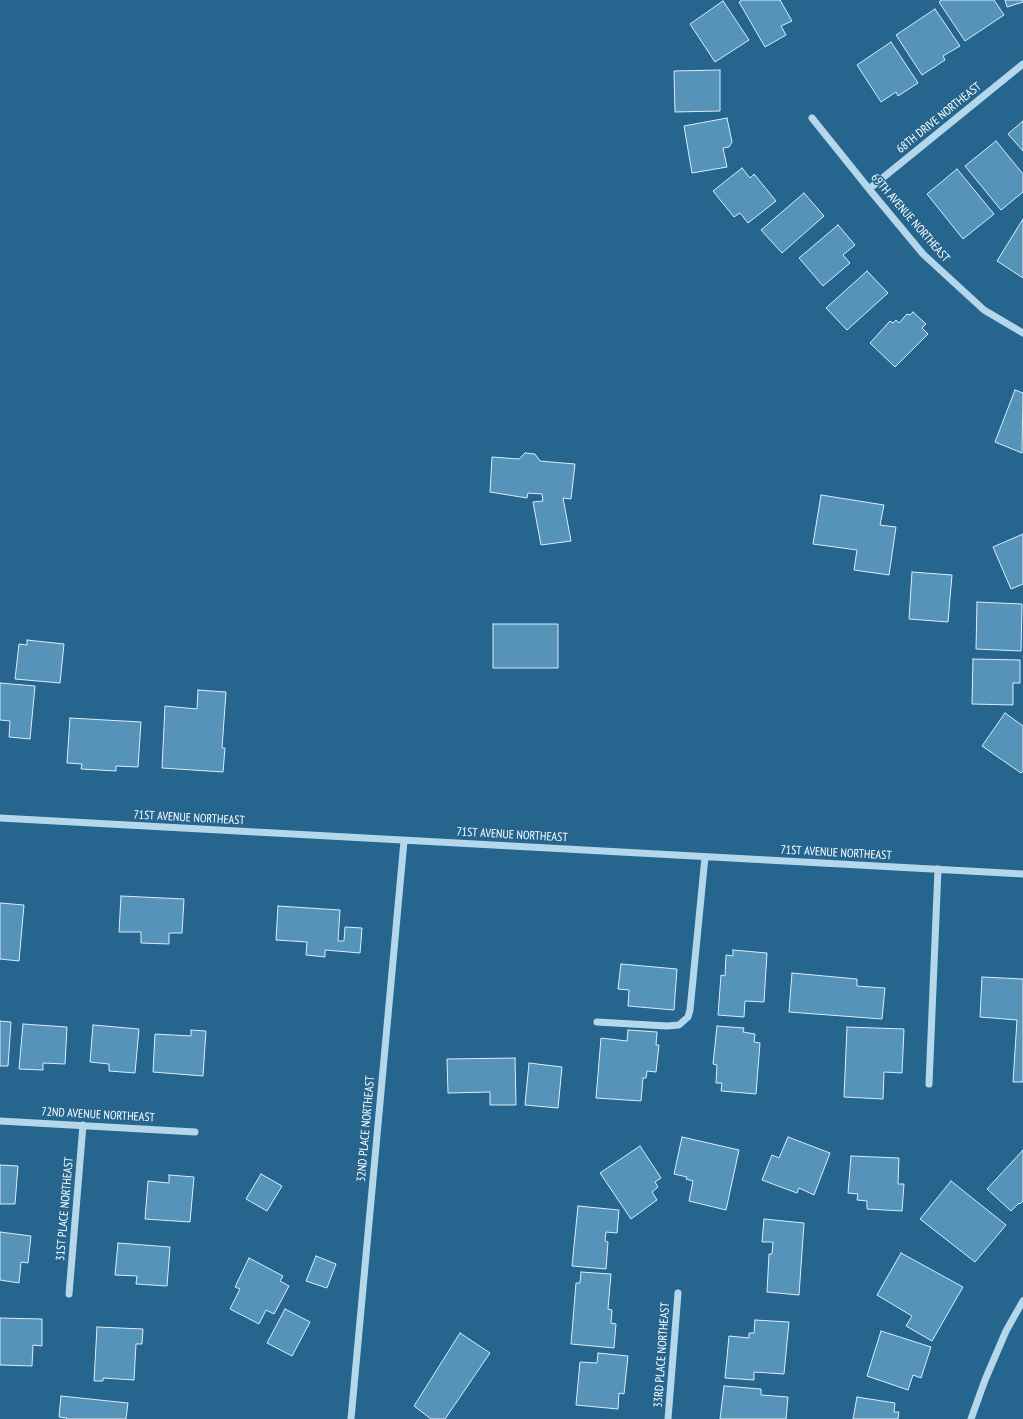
<!DOCTYPE html>
<html>
<head>
<meta charset="utf-8">
<style>
	body { margin:0 }
	canvas { display:block; background:#25658e }
</style>
</head>
<body>
<canvas width="1023" height="1419"></canvas>
<script>
const g = document.querySelector('canvas').getContext('2d');
g.lineJoin = 'round';
function fill(path, color) { g.fillStyle = color; g.fill(path, 'evenodd'); }
const toPath = rows => new Path2D(rows.map(r => 'M' + r).join(''));
function trace(path, color, width, dash) { g.strokeStyle = color; g.lineWidth = width; g.lineCap = dash ? 'butt' : 'round'; g.setLineDash(dash || []); g.stroke(path); }
function drawText(font, color, halo, rows, align = 'center') {
  g.font = font + ' "PT Sans Narrow",sans-serif'; g.lineWidth = 3; g.setLineDash([]); g.textBaseline = 'middle'; g.strokeStyle = halo; g.fillStyle = color; for (const [text, x, y, turn = 0] of rows) {
    g.save(); g.translate(x, y); g.rotate((+turn || 0) * Math.PI / 180); g.textAlign = isNaN(turn) ? turn : align; if (halo) g.strokeText(text, 0, 0); g.fillText(text, 0, 0); g.restore();
  }
}
const building = toPath([
	[742,0,780,0,792,21,781,26,786,35,765,47,739,2,742,0],
	[941,0,994,0,1004,15,965,41,939,2,941,0],
	[1005,0,1023,0,1023,2,1007,7,1005,0],
	[723,1,749,40,715,62,690,24,723,1],
	[935,9,960,46,943,56,945,60,922,75,896,35,935,9],
	[891,42,918,83,898,96,896,92,881,102,857,65,891,42],
	[720,70,720,111,675,112,674,71,720,70],
	[727,118,732,142,729,147,723,148,727,167,692,173,684,126,727,118],
	[1023,121,1023,151,1008,134,1023,121],
	[996,141,1023,174,1023,192,1001,210,965,166,996,141],
	[742,168,750,178,754,174,776,201,748,223,740,213,734,217,713,191,742,168],
	[957,169,994,214,963,239,927,194,957,169],
	[804,193,824,216,782,253,761,230,804,193],
	[1023,219,1023,278,997,261,1023,219],
	[838,225,855,245,843,255,850,263,823,286,799,258,838,225],
	[867,271,888,293,847,330,826,308,867,271],
	[913,312,926,324,922,328,928,334,895,367,870,343,890,321,893,323,896,320,899,323,907,314,910,315,913,312],
	[1015,390,1023,393,1022,453,995,442,1015,390],
	[525,453,535,454,540,461,575,464,571,499,563,498,571,541,541,545,533,502,543,501,542,494,528,493,527,498,490,492,492,457,519,459,525,453],
	[821,495,884,505,880,525,896,527,889,575,854,570,857,550,813,544,821,495],
	[1023,534,1023,584,1011,589,993,547,1023,534],
	[912,572,952,575,948,622,909,619,912,572],
	[977,602,1022,604,1021,651,976,649,977,602],
	[493,624,558,624,558,668,493,668,493,624],
	[27,640,64,644,60,683,15,679,19,644,27,645,27,640],
	[973,659,1020,660,1020,683,1013,683,1013,705,972,704,973,659],
	[0,683,35,686,30,739,9,737,10,721,0,720,0,683],
	[198,690,226,692,222,748,225,748,223,772,162,768,165,706,197,709,198,690],
	[1005,713,1023,726,1023,771,1021,773,982,746,1005,713],
	[70,718,141,722,138,767,116,766,116,771,81,769,82,764,67,763,70,718],
	[121,896,184,899,182,933,169,933,169,944,141,943,141,932,119,932,121,896],
	[0,903,24,905,19,961,0,959,0,903],
	[278,906,340,910,338,941,344,941,345,927,362,928,360,953,325,950,325,957,306,955,307,942,276,940,278,906],
	[733,950,767,953,764,1002,745,1001,744,1017,718,1015,721,975,725,976,726,955,733,956,733,950],
	[621,964,677,969,674,1010,628,1006,629,990,618,989,621,964],
	[792,973,857,979,857,986,885,988,882,1019,789,1012,792,973],
	[982,977,1023,979,1023,1082,1013,1082,1017,1020,980,1017,982,977],
	[0,1021,11,1022,8,1066,0,1066,0,1021],
	[23,1024,67,1027,65,1064,43,1063,43,1070,19,1069,23,1024],
	[93,1025,139,1029,135,1073,109,1071,109,1064,90,1062,93,1025],
	[717,1026,744,1028,743,1032,755,1034,754,1042,760,1043,756,1094,721,1091,722,1083,716,1083,717,1065,713,1064,717,1026],
	[847,1027,904,1029,902,1073,884,1072,883,1099,844,1097,847,1027],
	[191,1030,206,1031,203,1076,153,1072,155,1034,191,1036,191,1030],
	[628,1030,657,1032,656,1045,659,1045,656,1072,647,1071,646,1078,643,1078,641,1101,596,1098,601,1038,627,1041,628,1030],
	[515,1058,516,1105,490,1105,490,1092,448,1093,447,1059,515,1058],
	[529,1063,562,1067,558,1108,525,1105,529,1063],
	[682,1137,739,1150,726,1210,689,1201,693,1181,686,1179,687,1177,674,1174,682,1137],
	[788,1137,830,1153,814,1195,799,1188,797,1193,762,1180,772,1155,779,1158,788,1137],
	[640,1146,661,1178,655,1182,658,1187,652,1192,657,1200,631,1219,600,1173,640,1146],
	[1023,1150,1023,1201,1020,1204,1019,1203,1011,1211,987,1189,1023,1150],
	[851,1156,899,1158,898,1184,904,1184,902,1211,867,1209,867,1201,857,1200,858,1194,848,1193,851,1156],
	[0,1165,18,1166,15,1204,0,1204,0,1165],
	[261,1174,282,1186,267,1211,246,1199,261,1174],
	[169,1175,194,1177,190,1222,145,1219,148,1181,169,1183,169,1175],
	[951,1181,1006,1225,975,1262,920,1219,951,1181],
	[578,1206,619,1210,617,1233,606,1232,605,1241,608,1242,606,1269,572,1266,578,1206],
	[764,1219,804,1223,799,1295,767,1292,769,1254,772,1254,773,1242,762,1242,764,1219],
	[0,1232,31,1236,28,1263,21,1262,19,1283,0,1280,0,1232],
	[118,1243,170,1247,167,1286,136,1284,137,1276,115,1275,118,1243],
	[901,1253,963,1287,932,1341,906,1326,912,1316,877,1295,901,1253],
	[316,1256,336,1264,327,1288,306,1281,316,1256],
	[249,1258,283,1276,280,1281,289,1286,274,1314,266,1310,259,1324,230,1309,240,1289,235,1287,249,1258],
	[581,1272,611,1274,608,1309,612,1310,611,1323,616,1324,614,1348,571,1344,576,1283,580,1283,581,1272],
	[285,1309,310,1322,292,1356,267,1343,285,1309],
	[0,1318,42,1319,42,1346,33,1345,32,1366,0,1365,0,1318],
	[755,1320,789,1322,784,1374,754,1372,754,1380,725,1378,729,1336,749,1338,749,1333,754,1333,755,1320],
	[97,1327,143,1329,142,1344,136,1344,134,1380,103,1378,103,1381,94,1381,97,1327],
	[881,1331,931,1347,921,1378,913,1375,908,1390,867,1376,881,1331],
	[460,1333,490,1353,445,1419,431,1419,414,1406,460,1333],
	[598,1353,628,1356,624,1394,619,1393,618,1409,576,1405,580,1362,597,1363,598,1353],
	[724,1386,761,1389,761,1395,788,1397,786,1419,720,1419,724,1386],
	[61,1396,128,1403,126,1419,66,1419,67,1418,59,1417,61,1396],
	[857,1397,895,1403,894,1412,899,1412,898,1419,853,1419,857,1397]
]);
const minor = toPath([
	[812,118,869,189,923,254,984,310,1023,333],
	[869,189,1023,64],
	[0,818,1023,874],
	[597,1022,667,1026,679,1025,688,1017,690,1010,705,857],
	[929,1084,938,869],
	[0,1121,195,1132],
	[69,1294,83,1125],
	[351,1419,404,841],
	[668,1419,678,1293],
	[971,1419,985,1380,1006,1331,1023,1301]
]);
const streetNames = [
	["68TH DRIVE NORTHEAST",939,118,-39],
	["69TH AVENUE NORTHEAST",910,218,49],
	["71ST AVENUE NORTHEAST",189,818,3],
	["71ST AVENUE NORTHEAST",512,835,3],
	["71ST AVENUE NORTHEAST",836,853,3],
	["72ND AVENUE NORTHEAST",98,1115,3],
	["32ND PLACE NORTHEAST",366,1129,-85],
	["31ST PLACE NORTHEAST",65,1209,-85],
	["33RD PLACE NORTHEAST",662,1355,-86]
];
fill(building, '#5593b8');
trace(building, '#daedf8', 1);
trace(minor, '#b5d7eb', 7);
drawText('12px', '#fff', '#25658e', streetNames);
</script>
</body>
</html>
